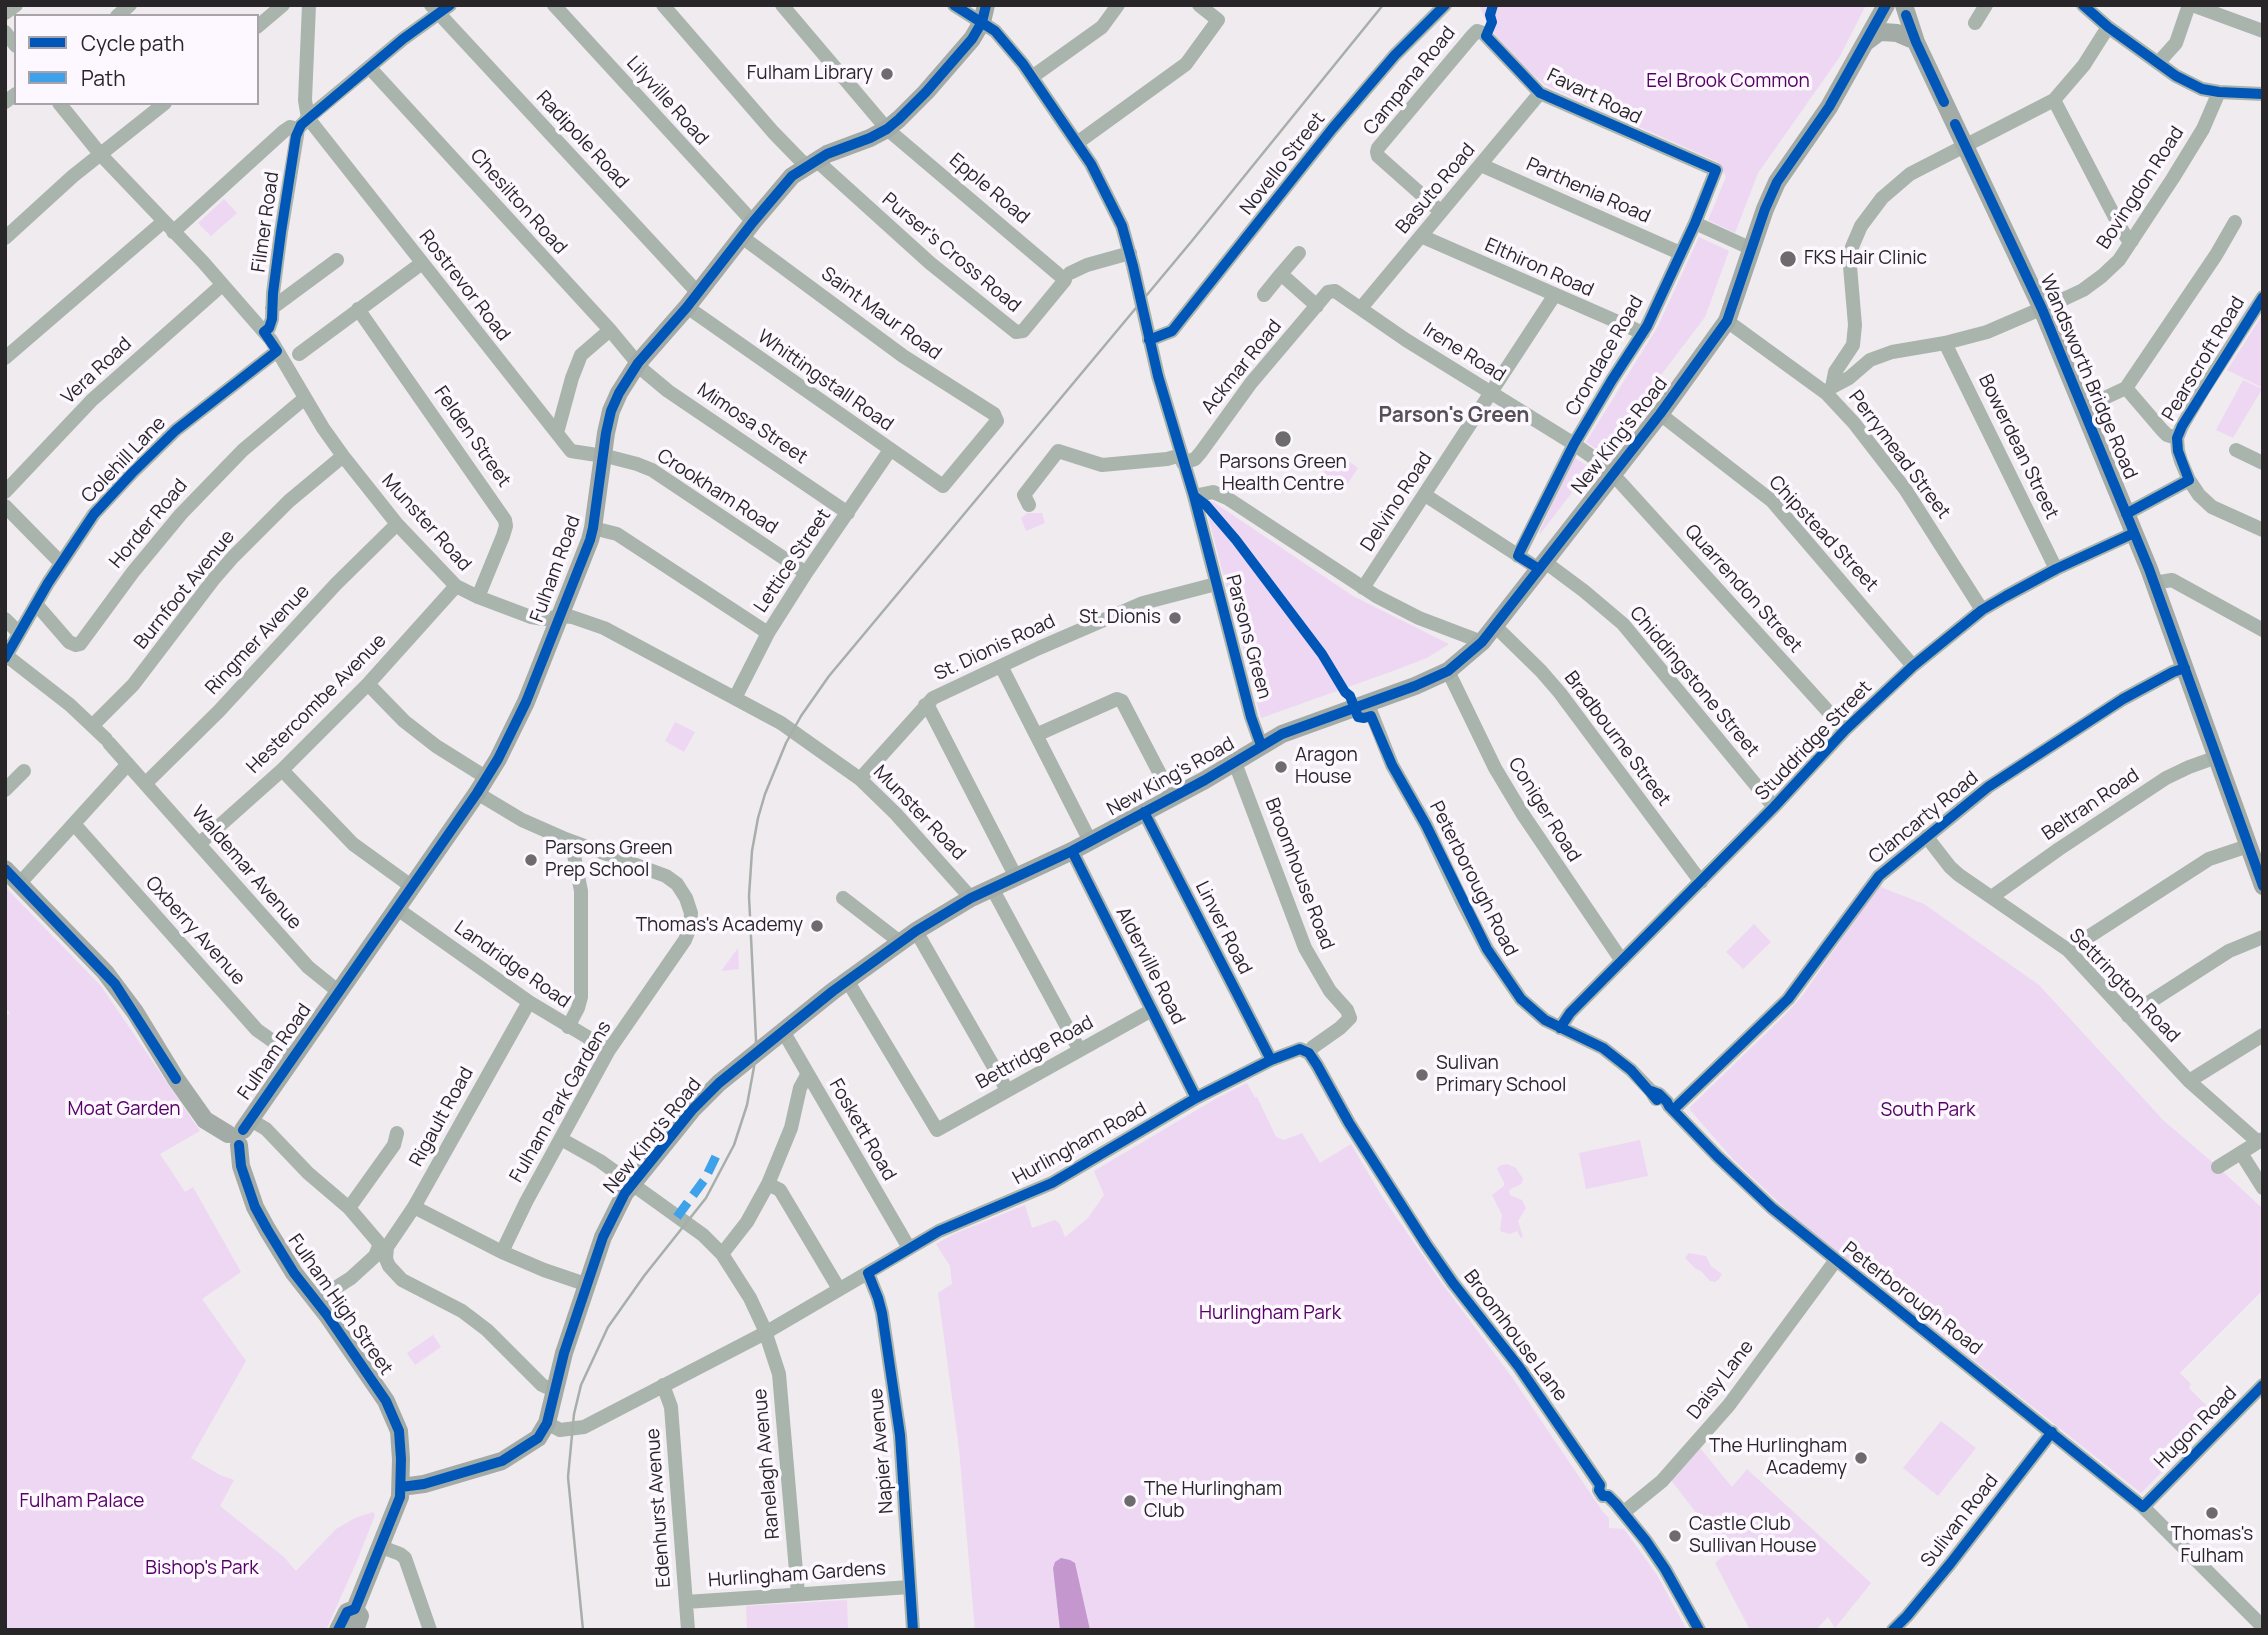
<!DOCTYPE html>
<html>
<head>
<meta charset="utf-8">
<style>
	body { margin:0 }
	#map { position:relative; width:2268px; height:1635px; overflow:hidden; background:#efebef; font-family:Manrope,sans-serif }
	canvas { display:block }
	.frame { position:absolute; inset:0; border:7px solid #282629; pointer-events:none }
	.legend { position:absolute; left:14px; top:14px; width:245px; height:91px; box-sizing:border-box; background:#fdf7ff; border:2px solid #a8a3a9; margin:0; padding:9px 12px; list-style:none; font-size:21px; color:#282629 }
	.legend li { display:flex; align-items:center; gap:14px; height:35px }
	.legend b { width:35px; border:2px solid #a8a3a9 }
</style>
</head>
<body>
<div id="map">
<canvas width="2268" height="1635"></canvas>
<div class="frame"></div>
<ul class="legend">
<li><b style="height:9px;background:#0057b8"></b>Cycle path</li>
<li><b style="height:9px;background:#3ea2eb"></b>Path</li>
</ul>
</div>
<script>
const g = document.querySelector('canvas').getContext('2d');
g.lineJoin = 'round';
function fill(path, color) { g.fillStyle = color; g.fill(path, 'evenodd'); }
const toPath = rows => new Path2D(rows.map(r => 'M' + r).join(''));
function trace(path, color, width, dash) { g.strokeStyle = color; g.lineWidth = width; g.lineCap = dash ? 'butt' : 'round'; g.setLineDash(dash || []); g.stroke(path); }
function drawText(font, color, halo, rows, align = 'center') {
  g.font = font + ' Manrope,sans-serif'; g.lineWidth = 7; g.setLineDash([]); g.textBaseline = 'middle'; g.strokeStyle = halo; g.fillStyle = color; for (const [text, x, y, turn = 0] of rows) {
    g.save(); g.translate(x, y); g.rotate((+turn || 0) * Math.PI / 180); g.textAlign = isNaN(turn) ? turn : align; if (halo) g.strokeText(text, 0, 0); g.fillText(text, 0, 0); g.restore();
  }
}
const green = toPath([
	[1479,5,1866,5,1839,58,1758,173,1735,233,1708,220,1726,177,1718,162,1545,85,1527,70,1498,39,1488,25],
	[224,199,237,213,211,236,198,223],
	[1699,237,1729,251,1705,317,1602,453,1586,442,1657,328],
	[2263,314,2263,388,2227,370],
	[2243,380,2262,389,2233,438,2216,430],
	[1337,453,1358,468,1340,495,1319,480],
	[1575,458,1591,468,1540,534,1539,533,1564,477],
	[1212,501,1353,596,1449,644,1427,658,1393,671,1261,718,1206,509,1207,502],
	[1027,513,1042,513,1045,523,1026,531,1021,518],
	[675,722,695,732,684,752,665,741],
	[1880,884,1883,888,1924,904,2039,985,2164,1121,2218,1167,2263,1209,2263,1290,2180,1373,2191,1384,2189,1388,2217,1416,2141,1493,1794,1217,1733,1159,1690,1110,1690,1107,1785,1015,1802,996],
	[5,887,101,986,200,1131,160,1154,185,1192,193,1187,241,1272,202,1299,246,1361,191,1458,220,1475,234,1480,220,1506,284,1557,296,1571,336,1529,355,1518,373,1512,375,1515,357,1561,326,1630,5,1630,5,1017,10,1013,5,1007],
	[1754,924,1771,942,1743,969,1726,952],
	[738,948,739,969,722,971,722,970],
	[1247,1083,1255,1098,1257,1097,1276,1137,1284,1140,1302,1133,1320,1163,1351,1144,1381,1195,1441,1282,1511,1376,1603,1512,1609,1518,1609,1528,1624,1529,1657,1575,1687,1630,975,1630,959,1449,938,1293,952,1284,950,1266,936,1244,954,1234,1025,1205,1032,1228,1055,1220,1060,1224,1065,1237,1088,1218,1104,1195,1094,1171,1217,1098],
	[1640,1140,1648,1176,1586,1189,1579,1153],
	[1507,1164,1516,1168,1523,1179,1521,1184,1509,1190,1510,1195,1522,1200,1526,1208,1518,1221,1523,1237,1521,1238,1517,1231,1510,1234,1500,1231,1502,1215,1492,1195,1504,1186,1504,1182,1497,1169,1499,1166],
	[1689,1253,1706,1256,1711,1266,1722,1274,1719,1279,1715,1282,1710,1281,1701,1271,1696,1269,1685,1258],
	[433,1335,441,1347,415,1365,407,1353],
	[1941,1421,1976,1448,1938,1496,1903,1468],
	[1700,1448,1732,1487,1747,1469,1871,1583,1835,1628,1828,1617,1816,1630,1750,1630,1715,1563,1727,1553,1671,1480],
	[847,1600,848,1630,747,1630,746,1606]
]);
const water = toPath([
	[1061,1558,1070,1560,1075,1563,1090,1630,1060,1630,1053,1568,1055,1562]
]);
const minor = toPath([
	[309,5,305,100,308,118,571,451,610,457,637,464,652,470,806,573],
	[431,5,698,293],
	[554,5,753,222],
	[663,5,773,132,806,166],
	[782,5,887,129,1065,280,1023,331,1016,332,930,263,816,160],
	[954,5,995,31,1023,64,1091,164,1122,226,1133,266,1158,376,1194,496,1251,717,1261,745],
	[2083,5,2108,27,2176,76,2202,89,2219,92,2263,94],
	[2192,5,2263,31],
	[5,13,16,5],
	[117,16,130,5],
	[1975,23,1986,5],
	[257,27,283,5],
	[5,32,16,46],
	[2158,63,2176,43,2189,5],
	[369,67,610,330,644,371,668,391,848,513],
	[1032,77,1102,27,1118,5],
	[2054,100,2120,227,2127,238,2132,241],
	[5,102,16,94],
	[59,103,101,155,203,262,271,340,323,428,343,456,397,524,456,586,478,597,531,617,544,619,562,616,572,617,604,628,781,723,860,779,896,814,971,898],
	[1077,143,1186,64,1218,20,1199,5],
	[1481,165,1680,253],
	[1440,211,1378,156,1377,152,1378,148,1472,36,1477,31,1483,33,1540,93,1716,170,1695,223,1647,326,1612,380,1574,444,1518,556],
	[1695,223,1752,249],
	[173,232,284,131,290,127,298,129],
	[1421,236,1643,333],
	[5,238,73,176,165,103],
	[1070,273,1087,265,1130,253],
	[1281,274,1299,253],
	[1264,295,1281,274,1317,306],
	[2263,297,2203,390,2182,426,2177,438,2178,451,2181,461,2189,480,2199,495,2212,507,2263,530],
	[687,307,943,486,997,421,994,414,903,356,742,237],
	[272,308,337,260],
	[1361,308,1540,93],
	[358,309,505,520,506,526,503,536,478,597],
	[1727,321,1826,393,1854,423,1905,489,1982,610],
	[264,332,269,328,272,319,273,293,281,232,298,129,308,118,403,39,450,5],
	[1149,340,1172,331,1332,129,1395,55,1445,5],
	[1945,343,2056,569],
	[299,354,422,263],
	[5,358,163,222],
	[1832,387,1849,378,1870,360,1892,352,1945,343,1987,332,2066,298,2083,290,2102,276,2119,260,2173,178,2203,129,2219,92],
	[2126,388,2162,430,2167,435,2177,438],
	[1829,390,1832,387,1835,372,1853,345,1855,325,1850,266,1852,247,1861,226,1882,198,1910,174,2054,100,2084,65,2108,27],
	[2083,408,2126,388,2216,255,2235,222],
	[1660,414,1772,501,1913,666],
	[557,433,572,378,581,355,610,330],
	[2236,450,2263,463],
	[1183,463,1195,459,1201,452,1251,383,1328,292,1335,291,1406,340,1574,444,1598,461,1620,482,1845,730],
	[5,492,92,400,222,285],
	[1425,495,1539,569],
	[1194,496,1213,492,1227,498,1376,596,1419,618,1482,642],
	[1029,505,1024,495,1058,451,1102,465,1167,459,1181,455],
	[5,506,61,563],
	[2126,514,2189,480],
	[593,528,617,534,768,633],
	[1545,562,1584,591,1623,624,1774,807],
	[2154,583,2172,580,2263,630],
	[1363,588,1554,296],
	[36,604,69,642,76,645,80,644,133,572,181,514,243,450,305,398],
	[5,619,19,633],
	[1495,626,1541,671,1560,693,1701,882],
	[7,656,70,705,106,739],
	[5,658,48,583,94,514,132,473,176,430,277,351],
	[1001,666,1090,841],
	[1448,671,1495,768,1522,813,1622,961],
	[368,684,404,721,436,746,487,778],
	[735,698,768,633,806,573,890,450],
	[1367,702,1392,765,1426,825,1462,901,1487,949,1521,999,1545,1020,1603,1048,1631,1070,1651,1091,1656,1099],
	[925,705,929,708,1016,877],
	[93,725,133,685,213,580,233,557,289,501,343,456],
	[1036,735,1117,699,1122,701,1172,797],
	[109,743,308,967,339,992],
	[1235,763,1305,948,1330,991,1347,1010,1350,1018,1340,1028,1313,1047,1309,1053],
	[282,770,353,844,411,886],
	[860,779,933,698,1039,648,1143,603,1216,584],
	[146,783,219,711,336,584,397,524],
	[5,790,24,771],
	[477,793,522,820,563,838,666,876,677,884,686,898,691,913,690,927,685,940,609,1050,526,1202,502,1252],
	[1144,812,1271,1060],
	[74,824,257,1030,294,1056],
	[1926,836,1950,867,1959,875,2068,950,2189,1081,2258,1142],
	[563,838,574,855,581,891,581,997,578,1008,568,1027],
	[199,844,282,770,368,684,456,586],
	[1072,851,1196,1098],
	[20,883,128,764],
	[992,888,1079,1049],
	[1993,896,2059,849,2166,778,2189,767,2217,757],
	[843,898,900,942],
	[396,908,529,1002,609,1050],
	[916,931,1007,1090],
	[2068,950,2209,859,2248,846],
	[847,980,937,1130,1152,1010],
	[529,1002,414,1207,387,1247,386,1259,389,1266,402,1280,462,1311,487,1330,542,1385,555,1391],
	[2128,1016,2229,951,2263,937],
	[1560,1028,1570,1013,1774,807,1845,730,1913,666,1982,610,2006,596,2056,569,2134,533],
	[783,1031,909,1248],
	[2189,1081,2263,1035],
	[1651,1091,1659,1094,1667,1102,1669,1106,1717,1156,1772,1208,2143,1507,2263,1627],
	[1673,1110,1788,999,1879,876,1988,787,2123,699,2173,672,2185,668],
	[249,1119,266,1129,308,1173,349,1208,378,1242,379,1246,375,1256,351,1278,315,1301],
	[561,1139,600,1161,703,1235,722,1254,750,1298,764,1328,779,1374,798,1594],
	[2241,1153,2263,1188],
	[2218,1167,2263,1139],
	[768,1184,780,1190,839,1289],
	[414,1207,502,1252,544,1270,588,1285],
	[349,1208,394,1145,397,1133],
	[722,1254,747,1222,768,1184,791,1128,800,1088,807,1075],
	[868,1273,878,1298,882,1313,900,1435,913,1630],
	[663,1385,671,1407,688,1630],
	[547,1423,560,1430,584,1427,765,1333,939,1231,1052,1183,1196,1098,1271,1060,1300,1049,1309,1053,1317,1065,1349,1123,1426,1244,1453,1283,1519,1367,1600,1485,1599,1490,1603,1496,1608,1496,1616,1504,1646,1541,1665,1569,1699,1630],
	[2143,1507,2263,1385],
	[1624,1512,1662,1481,1729,1405,1836,1260],
	[379,1546,400,1554,405,1558,430,1630],
	[686,1602,910,1587],
	[1893,1630,1907,1616,1950,1564,2052,1432]
]);
const major = toPath([
	[1904,5,1916,42,2042,309,2149,569,2263,886],
	[1866,42,1878,33,1883,32,1897,33,1911,39],
	[5,869,105,972,135,1012,176,1079,205,1120,228,1134],
	[243,1130,477,793,498,759,526,702,590,540,593,528,606,433,611,411,619,393,638,363,687,307,753,222,792,176,827,154,870,138,887,129,899,119,926,92,972,39,982,22,986,5],
	[239,1145,241,1166,255,1207,267,1229,294,1273,327,1315,386,1401,399,1431,401,1459,400,1497,355,1609,347,1612,338,1630],
	[401,1487,424,1484,502,1461,538,1438,547,1423,564,1353,603,1237,625,1193,692,1110,719,1083,833,991,916,931,971,898,1072,851,1205,780,1282,734,1415,686,1448,671,1482,642,1660,414,1727,321,1765,209,1777,182,1829,107,1886,5],
	[355,1630,360,1616,355,1609]
]);
const rail = toPath([
	[583,1630,568,1477,574,1414,581,1385,608,1327,644,1276,706,1198,734,1145,747,1105,754,1067,756,1040,749,896,752,851,758,818,765,794,786,743,801,716,829,676,1191,242,1383,5]
]);
const quiet = toPath([
	[677,1217,705,1179,717,1154]
]);
const cycleway = toPath([
	[954,5,995,31,1023,64,1091,164,1122,226,1133,266,1158,376,1194,496,1251,717,1261,745],
	[1493,5,1490,15,1492,22,1486,36,1540,93,1716,170,1695,223,1647,326,1612,380,1574,444,1520,551,1518,556,1539,569],
	[2083,5,2108,27,2176,76,2202,89,2219,92,2263,94],
	[1906,15,1916,42,1944,102],
	[1955,124,2042,309,2149,569,2263,886],
	[1149,340,1172,331,1332,129,1395,55,1445,5],
	[1194,496,1206,505,1236,540,1322,654,1345,692,1350,696,1358,717,1364,718,1371,716,1392,765,1426,825,1487,949,1521,999,1545,1020,1603,1048,1631,1070,1657,1100],
	[2126,514,2189,480,2178,451,2177,438,2182,426,2263,297],
	[5,658,48,583,94,514,132,473,176,430,277,351,264,332,269,328,272,319,273,293,281,232,296,136,301,125,403,39,450,5],
	[1144,812,1271,1060],
	[1072,851,1196,1098],
	[5,869,115,984,176,1079],
	[1560,1028,1570,1013,1774,807,1845,730,1913,666,1982,610,2006,596,2056,569,2134,533],
	[1651,1091,1659,1094,1667,1102,1669,1106,1717,1156,1772,1208,2143,1507,2263,1385],
	[1673,1110,1788,999,1879,876,1988,787,2123,699,2173,672,2185,668],
	[243,1130,477,793,498,759,526,702,590,540,593,528,606,433,611,411,619,393,638,363,687,307,753,222,792,176,827,154,870,138,887,129,899,119,926,92,972,39,982,22,986,5],
	[239,1145,241,1166,255,1207,267,1229,294,1273,327,1315,386,1401,399,1431,401,1459,400,1497,355,1609,347,1612,338,1630],
	[401,1487,424,1484,502,1461,538,1438,547,1423,564,1353,603,1237,625,1193,692,1110,719,1083,833,991,916,931,971,898,1072,851,1205,780,1282,734,1415,686,1448,671,1482,642,1660,414,1727,321,1765,209,1777,182,1829,107,1886,5],
	[913,1630,900,1435,882,1313,878,1298,868,1273,939,1231,1052,1183,1196,1098,1271,1060,1300,1049,1309,1053,1317,1065,1349,1123,1426,1244,1453,1283,1519,1367,1600,1485,1599,1490,1603,1496,1608,1496,1616,1504,1646,1541,1665,1569,1699,1630],
	[1893,1630,1907,1616,1950,1564,2052,1432]
]);
const markers = [
	[887,74,7,"#6e6b6e"],
	[1788,259,9,"#6e6b6e"],
	[1283,439,9,"#6e6b6e"],
	[1175,618,7,"#6e6b6e"],
	[1281,767,7,"#6e6b6e"],
	[531,860,7,"#6e6b6e"],
	[817,926,7,"#6e6b6e"],
	[1422,1075,7,"#6e6b6e"],
	[1861,1458,7,"#6e6b6e"],
	[1130,1501,7,"#6e6b6e"],
	[2212,1513,7,"#6e6b6e"],
	[1675,1536,7,"#6e6b6e"]
];
const poiNames = [
	["Fulham Library",873,74,"right"],
	["FKS Hair Clinic",1804,259],
	["Parsons Green",1283,463,"center"],
	["Health Centre",1283,485,"center"],
	["St. Dionis",1161,618,"right"],
	["Aragon",1295,756],
	["House",1295,778],
	["Parsons Green",545,849],
	["Prep School",545,871],
	["Thomas's Academy",803,926,"right"],
	["Sulivan",1436,1064],
	["Primary School",1436,1086],
	["The Hurlingham",1847,1447,"right"],
	["Academy",1847,1469,"right"],
	["The Hurlingham",1144,1490],
	["Club",1144,1512],
	["Castle Club",1689,1525],
	["Sullivan House",1689,1547],
	["Thomas's",2212,1535,"center"],
	["Fulham",2212,1557,"center"]
];
const streetNames = [
	["Campana Road",1410,81,-51],
	["Favart Road",1594,97,26],
	["Lilyville Road",667,101,48],
	["Radipole Road",582,140,47],
	["Novello Street",1283,164,-52],
	["Bovingdon Road",2141,188,-57],
	["Epple Road",989,189,40],
	["Basuto Road",1436,189,-50],
	["Parthenia Road",1588,191,24],
	["Chesilton Road",518,202,48],
	["Filmer Road",266,222,-82],
	["Purser's Cross Road",951,253,40],
	["Elthiron Road",1539,268,24],
	["Rostrevor Road",464,286,52],
	["Saint Maur Road",881,314,36],
	["Irene Road",1464,353,32],
	["Crondace Road",1605,356,-60],
	["Pearscroft Road",2204,359,-59],
	["Ackmar Road",1242,367,-51],
	["Vera Road",97,371,-43],
	["Wandsworth Bridge Road",2088,377,67],
	["Whittingstall Road",825,381,35],
	["Mimosa Street",752,424,34],
	["New King's Road",1620,436,-52],
	["Felden Street",472,437,55],
	["Bowerdean Street",2018,447,64],
	["Perrymead Street",1899,455,53],
	["Colehill Lane",124,460,-46],
	["Crookham Road",717,492,33],
	["Delvino Road",1397,502,-57],
	["Munster Road",426,523,48],
	["Horder Road",149,524,-50],
	["Chipstead Street",1823,534,47],
	["Lettice Street",793,561,-56],
	["Fulham Road",556,569,-70],
	["Quarrendon Street",1743,589,48],
	["Burnfoot Avenue",185,590,-51],
	["Parsons Green",1248,637,75],
	["Ringmer Avenue",258,640,-47],
	["St. Dionis Road",995,648,-25],
	["Chiddingstone Street",1694,682,50],
	["Hestercombe Avenue",317,704,-45],
	["Bradbourne Street",1617,739,53],
	["Studdridge Street",1814,741,-46],
	["New King's Road",1171,777,-29],
	["Beltran Road",2091,805,-34],
	["Coniger Road",1544,810,58],
	["Munster Road",919,813,46],
	["Clancarty Road",1924,818,-39],
	["Waldemar Avenue",246,868,49],
	["Broomhouse Road",1299,874,69],
	["Peterborough Road",1473,879,63],
	["Linver Road",1223,928,63],
	["Oxberry Avenue",195,931,48],
	["Landridge Road",512,965,35],
	["Alderville Road",1150,966,63],
	["Settrington Road",2124,986,46],
	["Fulham Road",275,1052,-55],
	["Bettridge Road",1035,1053,-29],
	["Fulham Park Gardens",561,1102,-60],
	["Rigault Road",442,1117,-61],
	["Foskett Road",862,1130,60],
	["New King's Road",653,1136,-51],
	["Hurlingham Road",1080,1144,-29],
	["Peterborough Road",1912,1299,38],
	["Fulham High Street",340,1305,55],
	["Broomhouse Lane",1515,1336,53],
	["Daisy Lane",1721,1380,-52],
	["Hugon Road",2196,1428,-45],
	["Napier Avenue",882,1451,-95],
	["Ranelagh Avenue",767,1464,-95],
	["Edenhurst Avenue",659,1508,-94],
	["Sulivan Road",1960,1521,-52],
	["Hurlingham Gardens",797,1575,-4]
];
const parkNames = [
	["Eel Brook Common",1728,82],
	["Moat Garden",124,1110],
	["South Park",1928,1111],
	["Hurlingham Park",1270,1314],
	["Fulham Palace",82,1502],
	["Bishop's Park",202,1569]
];
const neighbourhoodNames = [
	["Parson's Green",1454,416]
];
fill(green, '#eed7f3');
fill(water, '#c498cf');
trace(minor, '#a9b4ac', 14);
trace(major, '#a3aba7', 18);
trace(rail, '#a8aeaa', 2.5);
trace(quiet, '#3ea2eb', 9, [18, 9]);
trace(cycleway, '#0057b8', 10);
for (const [x, y, r, color] of markers) { const dot = new Path2D(); dot.arc(x, y, r, 0, 2 * Math.PI); g.fillStyle = color; g.fill(dot); trace(dot, '#fdf7ff', 2.5); }
drawText('19px', '#282629', '#fdf7ff', poiNames, 'left');
drawText('19px', '#282629', '#fdf7ff', streetNames);
drawText('19px', '#540065', '#fdf7ff', parkNames);
drawText('bold 21px', '#555056', '#fdf7ff', neighbourhoodNames);
</script>
</body>
</html>
